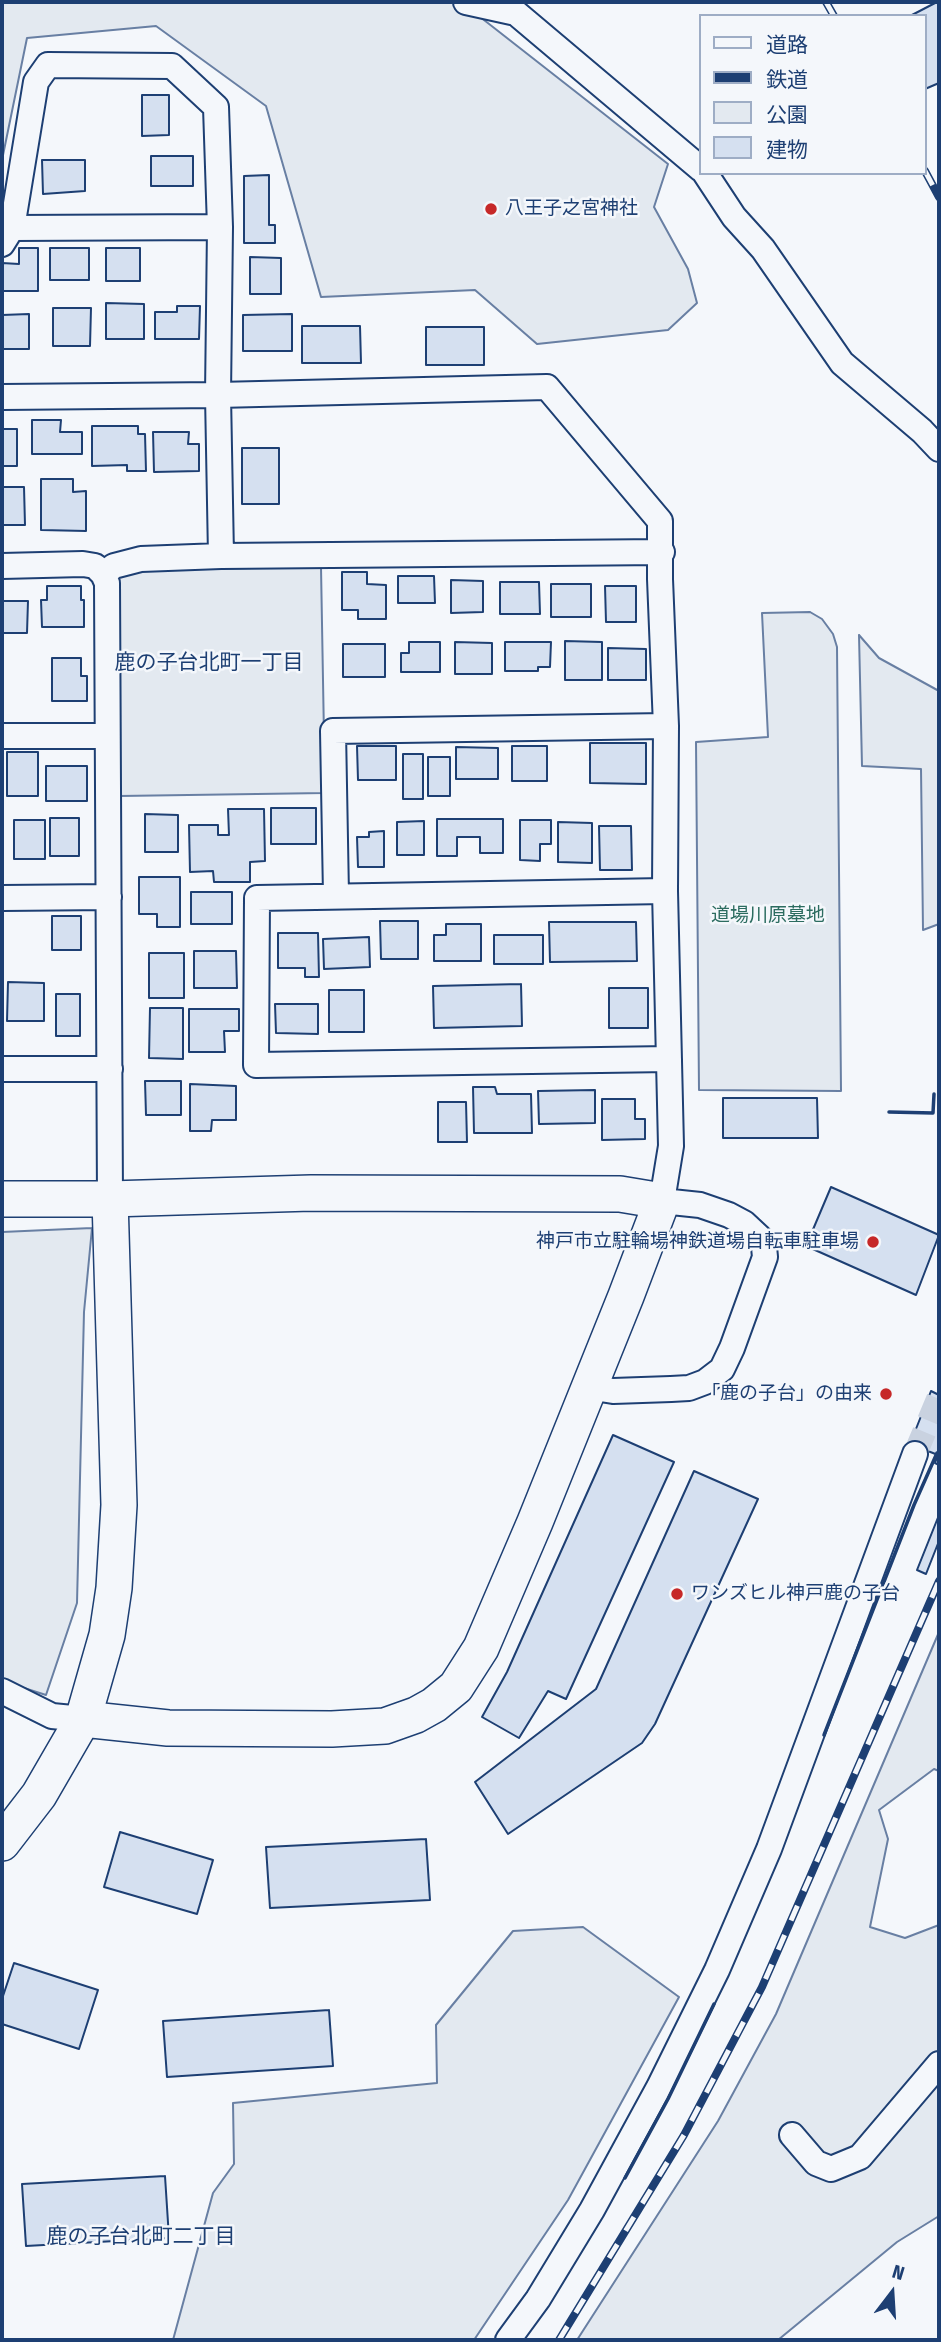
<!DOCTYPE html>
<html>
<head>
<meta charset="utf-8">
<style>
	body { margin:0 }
	#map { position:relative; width:941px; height:2342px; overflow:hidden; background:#f4f7fb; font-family:"Fira Sans Condensed","Noto Sans JP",sans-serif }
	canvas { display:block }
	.frame { position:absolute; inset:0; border:4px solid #1d3f73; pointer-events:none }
	.legend { position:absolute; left:699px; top:14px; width:228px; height:161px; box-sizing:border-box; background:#f4f7fb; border:2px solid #9eadc5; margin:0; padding:9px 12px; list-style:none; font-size:21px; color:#1d3f73 }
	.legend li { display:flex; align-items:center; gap:14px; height:35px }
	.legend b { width:35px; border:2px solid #9eadc5 }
	.north { position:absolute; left:857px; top:2258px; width:70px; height:70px; -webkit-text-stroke:5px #f4f7fb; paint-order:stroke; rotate:17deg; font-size:19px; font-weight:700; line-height:28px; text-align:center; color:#1d3f73 }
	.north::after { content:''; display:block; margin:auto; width:24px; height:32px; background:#1d3f73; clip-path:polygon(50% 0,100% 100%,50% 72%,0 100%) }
</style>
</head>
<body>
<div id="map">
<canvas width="941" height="2342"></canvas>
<div class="frame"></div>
<ul class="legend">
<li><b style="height:9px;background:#f4f7fb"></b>道路</li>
<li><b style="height:9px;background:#1d3f73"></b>鉄道</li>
<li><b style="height:19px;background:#e3e9f0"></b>公園</li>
<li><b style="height:19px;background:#d5e0f0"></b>建物</li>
</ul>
<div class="north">N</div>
</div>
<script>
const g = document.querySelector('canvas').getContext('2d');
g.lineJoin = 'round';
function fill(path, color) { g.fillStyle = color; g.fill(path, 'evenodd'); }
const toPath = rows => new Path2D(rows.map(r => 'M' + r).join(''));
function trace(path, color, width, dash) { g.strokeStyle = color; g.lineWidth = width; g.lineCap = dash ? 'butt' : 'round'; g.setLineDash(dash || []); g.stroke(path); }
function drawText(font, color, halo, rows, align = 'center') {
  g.font = font + ' "Fira Sans Condensed","Noto Sans JP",sans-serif'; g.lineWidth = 5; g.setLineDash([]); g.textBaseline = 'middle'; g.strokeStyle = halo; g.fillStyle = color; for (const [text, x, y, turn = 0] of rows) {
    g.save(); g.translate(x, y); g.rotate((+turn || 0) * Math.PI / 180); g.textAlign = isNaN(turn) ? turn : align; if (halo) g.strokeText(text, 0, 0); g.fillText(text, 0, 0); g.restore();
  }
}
const green = toPath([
	[2,2,461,2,668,164,654,207,688,269,697,303,668,330,537,344,475,290,321,297,266,106,156,26,27,38,2,160,2,2],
	[321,567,325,793,120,796,117,570,321,567],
	[810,612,822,619,833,634,837,647,841,1091,699,1090,696,742,768,737,762,613,810,612],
	[859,635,879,658,939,691,939,924,923,930,921,769,862,766,859,635],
	[92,1228,84,1312,77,1603,46,1695,2,1681,2,1232,92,1228],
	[939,1632,939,1771,934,1769,879,1810,888,1839,870,1927,905,1938,939,1925,939,2216,897,2242,778,2340,577,2340,718,2121,776,2014,939,1632],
	[583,1927,679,1997,568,2200,474,2340,173,2340,213,2193,234,2164,233,2103,437,2083,436,2025,513,1931,583,1927]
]);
const building = toPath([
	[937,2,939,2,939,83,925,89,925,16,910,16,937,2],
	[142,95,169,95,169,135,142,136,142,95],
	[151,156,193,156,193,186,151,186,151,156],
	[42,160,85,160,85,191,43,194,42,160],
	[269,175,269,225,275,225,275,243,244,243,244,176,269,175],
	[19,248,38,248,38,291,2,291,2,263,19,264,19,248],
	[50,248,89,248,89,280,50,280,50,248],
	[106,248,140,248,140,281,106,281,106,248],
	[250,257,281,258,281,294,250,294,250,257],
	[106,303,144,304,144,339,106,339,106,303],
	[177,306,200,306,199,339,155,339,155,312,177,312,177,306],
	[53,308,91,308,90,346,53,346,53,308],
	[29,314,29,349,2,349,2,315,29,314],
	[292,314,292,351,243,351,243,315,292,314],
	[302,326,360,326,361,363,302,363,302,326],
	[426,327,484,327,484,365,426,365,426,327],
	[32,420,61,420,60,432,82,432,82,454,32,454,32,420],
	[92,426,138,426,138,434,145,434,146,471,127,471,127,465,92,466,92,426],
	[2,429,17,429,17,466,2,466,2,429],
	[153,432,189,432,188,444,199,444,199,471,154,472,153,432],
	[242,448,279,448,279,504,242,504,242,448],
	[41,479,73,479,73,492,86,491,86,531,41,530,41,479],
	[2,487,24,487,25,525,2,525,2,487],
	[342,572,367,572,367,584,386,585,386,619,358,619,358,610,342,610,342,572],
	[398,576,434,576,435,603,398,603,398,576],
	[451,580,483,581,483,612,451,613,451,580],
	[500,582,539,582,540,614,500,614,500,582],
	[551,584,591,584,591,617,551,617,551,584],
	[47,586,81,586,81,600,84,600,84,627,42,627,41,600,47,600,47,586],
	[605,586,636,586,636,622,606,622,605,586],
	[2,601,28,601,27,633,2,633,2,601],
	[565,641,602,642,602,680,565,680,565,641],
	[409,642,440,642,440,672,401,672,401,653,409,653,409,642],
	[455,642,492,643,492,674,455,674,455,642],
	[505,642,551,642,550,667,538,667,538,671,505,671,505,642],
	[343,644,385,644,385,677,343,677,343,644],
	[608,648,646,649,646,680,608,680,608,648],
	[52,658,81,658,81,676,87,676,87,701,52,701,52,658],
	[590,743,646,743,646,784,590,783,590,743],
	[357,746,396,746,396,780,358,780,357,746],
	[512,746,547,746,547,781,512,781,512,746],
	[456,747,498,748,498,779,456,779,456,747],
	[7,752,38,752,38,796,7,796,7,752],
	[403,754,423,754,423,799,403,799,403,754],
	[428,757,450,757,450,796,428,796,428,757],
	[46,766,87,766,87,801,46,801,46,766],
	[271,808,316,808,316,844,271,844,271,808],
	[228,809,264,809,265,861,250,862,250,882,214,882,213,871,190,872,189,825,218,825,218,835,229,835,228,809],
	[145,814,178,815,178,852,145,852,145,814],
	[50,818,79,818,79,856,50,856,50,818],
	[437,819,503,819,503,853,480,853,480,837,457,837,457,856,437,856,437,819],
	[14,820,45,820,45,859,14,859,14,820],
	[520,820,551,820,551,844,540,844,540,861,520,860,520,820],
	[424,821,424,855,397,855,397,822,424,821],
	[558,822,592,823,592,863,558,862,558,822],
	[599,826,631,826,632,870,600,870,599,826],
	[384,831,384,867,358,867,357,837,369,837,369,832,384,831],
	[139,877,180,877,180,927,157,927,157,914,139,914,139,877],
	[191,892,232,892,232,924,191,924,191,892],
	[52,916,81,916,81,950,52,950,52,916],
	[380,921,418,921,418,959,381,959,380,921],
	[549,922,636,922,637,961,550,962,549,922],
	[446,924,481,924,481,961,434,961,434,935,446,935,446,924],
	[278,933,318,933,319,977,305,977,305,968,278,968,278,933],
	[494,935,543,935,543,964,494,964,494,935],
	[369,937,370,967,324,969,323,939,369,937],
	[194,951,236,951,237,988,194,988,194,951],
	[149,953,184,953,184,998,149,998,149,953],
	[8,982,44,983,44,1021,7,1021,8,982],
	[521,984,522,1026,434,1028,433,986,521,984],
	[609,988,648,988,648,1028,609,1028,609,988],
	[329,990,364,990,364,1032,329,1032,329,990],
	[56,994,80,994,80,1036,56,1036,56,994],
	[275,1004,318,1004,318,1034,276,1033,275,1004],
	[150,1008,183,1008,183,1059,149,1058,150,1008],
	[189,1009,239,1009,239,1031,224,1031,225,1052,189,1052,189,1009],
	[145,1081,181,1081,181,1115,146,1115,145,1081],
	[190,1084,236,1086,236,1120,212,1120,211,1131,190,1131,190,1084],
	[473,1087,495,1087,497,1094,531,1094,532,1133,474,1133,473,1087],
	[595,1090,595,1123,539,1124,538,1091,595,1090],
	[723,1098,817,1098,818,1138,723,1138,723,1098],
	[602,1099,635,1099,635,1119,645,1119,645,1139,602,1140,602,1099],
	[438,1102,466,1102,467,1142,438,1142,438,1102],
	[831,1187,939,1235,916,1295,806,1246,831,1187],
	[931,1391,939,1395,939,1465,935,1463,938,1455,910,1444,931,1391],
	[613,1435,674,1462,566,1699,548,1691,519,1738,482,1717,507,1672,613,1435],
	[694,1471,758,1499,655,1724,642,1743,508,1834,475,1782,596,1689,694,1471],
	[939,1515,939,1541,926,1574,917,1570,939,1515],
	[120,1832,213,1860,197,1914,104,1887,120,1832],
	[426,1839,430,1900,270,1908,266,1847,426,1839],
	[14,1963,98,1990,79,2049,2,2024,2,1999,14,1963],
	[329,2010,333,2066,167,2077,163,2021,329,2010],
	[165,2176,169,2238,26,2246,22,2184,165,2176]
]);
const streetTunnel = toPath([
	[915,1454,939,1397]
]);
const street = toPath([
	[466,2,516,13,701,169],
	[705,173,734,217,763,249,842,363,922,431,939,449],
	[12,228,220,227],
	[2,244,12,228,36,82,48,65,172,66,216,107,220,227,218,395,221,556],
	[2,397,218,395,547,387,660,521,660,579,666,726,665,891,671,1146,662,1201,700,1205,729,1215,744,1223,759,1237,764,1247,765,1257,732,1348,722,1369,705,1382,689,1388,671,1389,613,1391,588,1387],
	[2,566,83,564,95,566,103,574,107,583,110,1199],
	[103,574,114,566,141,559,221,556,662,552],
	[2,736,107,736],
	[665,891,257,898,256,1065,669,1059],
	[336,895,333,731,666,726],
	[2,898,109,897],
	[2,1069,110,1069],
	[2,1691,52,1716,83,1719],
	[792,2135,816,2163,831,2169,860,2157,939,2064],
	[508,2340,538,2299,592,2210,659,2087,717,1970,769,1849,915,1454]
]);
const secondary = toPath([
	[2,1199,110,1199,311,1193,620,1194,662,1201,626,1296,535,1522,481,1648,456,1687,434,1705,416,1715,385,1726,332,1729,168,1728,83,1719],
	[2,1843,39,1795,83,1719,107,1635,114,1588,119,1505,110,1199]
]);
const rail = toPath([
	[826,2,834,16],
	[925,171,939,197],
	[559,2340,684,2135,762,1987,939,1581]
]);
const wall = toPath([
	[889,1112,933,1113,934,1094],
	[824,1735,914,1505,937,1453],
	[625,2178,668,2099,714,2004]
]);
const markers = [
	[491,209,7,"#c62828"],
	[873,1242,7,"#c62828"],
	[886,1394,7,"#c62828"],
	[677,1594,7,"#c62828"]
];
const poiNames = [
	["八王子之宮神社",505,209],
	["神戸市立駐輪場神鉄道場自転車駐車場",859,1242,"right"],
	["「鹿の子台」の由来",872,1394,"right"],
	["ワンズヒル神戸鹿の子台",691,1594]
];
const parkNames = [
	["道場川原墓地",768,916]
];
const neighbourhoodNames = [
	["鹿の子台北町一丁目",209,663],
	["鹿の子台北町二丁目",141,2237]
];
fill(green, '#e3e9f0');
trace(green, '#687fa3', 2);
fill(building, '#d5e0f0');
trace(building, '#1d3f73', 2);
trace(streetTunnel, '#c9d2e0', 24, [24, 12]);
trace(street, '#1d3f73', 28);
trace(secondary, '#1d3f73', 38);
trace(street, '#f4f7fb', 24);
trace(secondary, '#f4f7fb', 35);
trace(rail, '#1d3f73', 8);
trace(rail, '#f4f7fb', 5, [16]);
trace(wall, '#1d3f73', 3.5);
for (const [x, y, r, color] of markers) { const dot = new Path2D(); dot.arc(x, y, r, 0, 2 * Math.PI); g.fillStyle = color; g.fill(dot); trace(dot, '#f4f7fb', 2.5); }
drawText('19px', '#1d3f73', '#f4f7fb', poiNames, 'left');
drawText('19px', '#2c6c60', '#f4f7fb', parkNames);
drawText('21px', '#1d3f73', '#f4f7fb', neighbourhoodNames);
</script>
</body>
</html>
